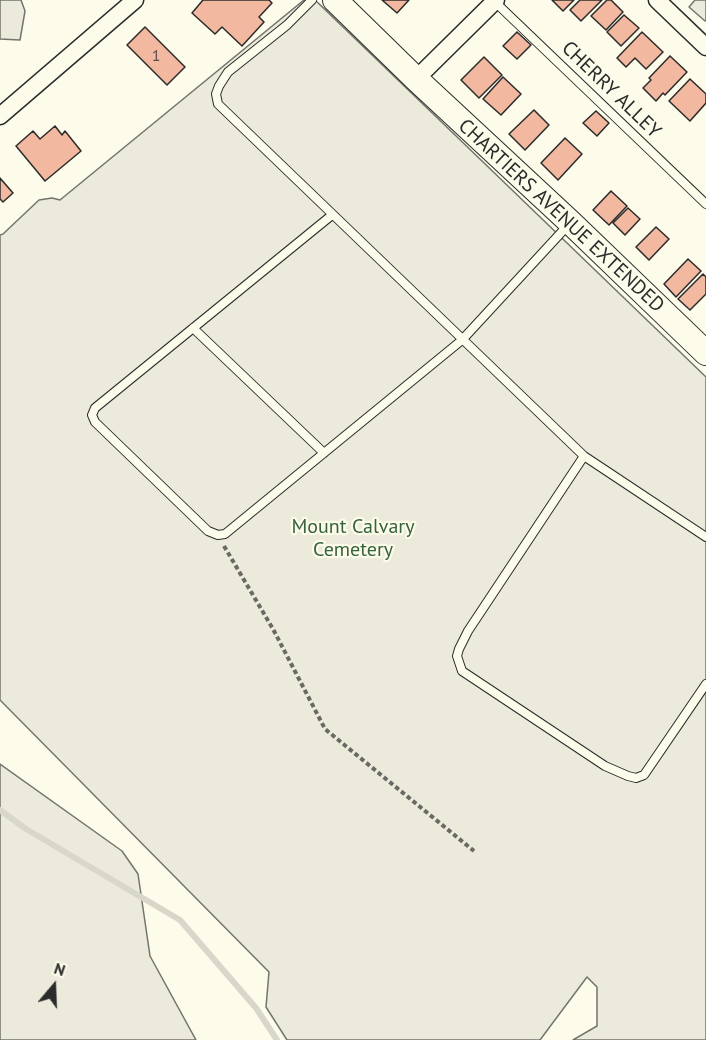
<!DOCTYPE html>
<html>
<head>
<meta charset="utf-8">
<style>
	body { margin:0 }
	#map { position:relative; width:706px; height:1040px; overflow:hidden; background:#fdfbea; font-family:"PT Sans",sans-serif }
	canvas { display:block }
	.north { position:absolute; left:24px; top:956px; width:60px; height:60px; -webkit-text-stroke:4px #fdfbea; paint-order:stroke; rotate:19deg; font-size:16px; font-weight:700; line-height:24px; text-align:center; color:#2b2b2b }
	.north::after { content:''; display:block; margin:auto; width:21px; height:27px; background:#2b2b2b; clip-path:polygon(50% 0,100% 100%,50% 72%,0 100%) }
</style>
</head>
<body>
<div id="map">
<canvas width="706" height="1040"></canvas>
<div class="north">N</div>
</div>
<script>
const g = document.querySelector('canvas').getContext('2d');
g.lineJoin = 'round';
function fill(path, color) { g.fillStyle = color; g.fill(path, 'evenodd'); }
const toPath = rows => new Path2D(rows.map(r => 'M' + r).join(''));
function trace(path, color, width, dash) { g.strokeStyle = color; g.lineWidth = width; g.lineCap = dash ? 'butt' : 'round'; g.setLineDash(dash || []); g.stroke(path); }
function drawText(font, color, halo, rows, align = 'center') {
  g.font = font + ' "PT Sans",sans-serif'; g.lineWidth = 4.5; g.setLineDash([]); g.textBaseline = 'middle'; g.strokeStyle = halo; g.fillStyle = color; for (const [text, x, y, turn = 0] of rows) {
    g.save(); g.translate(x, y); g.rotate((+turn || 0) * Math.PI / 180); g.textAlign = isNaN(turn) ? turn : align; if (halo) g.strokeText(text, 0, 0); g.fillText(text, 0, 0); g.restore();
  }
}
const green = toPath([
	[0,0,21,0,25,11,20,40,0,39,0,0],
	[304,0,315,0,706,377,706,1040,573,1040,597,1026,597,987,587,977,540,1040,287,1040,266,1007,269,972,0,700,0,235,3,234,39,200,52,198,60,200,304,0],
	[695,0,706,0,706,20,705,21,689,7,695,0],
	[0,764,122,851,138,874,150,956,196,1040,0,1040,0,764]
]);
const stream = toPath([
	[0,810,26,829,180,920,256,1008,277,1040]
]);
const building = toPath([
	[203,0,269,0,272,3,259,17,264,22,242,46,222,27,215,34,192,13,203,0],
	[382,0,409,0,397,13,382,0],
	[552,0,574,0,563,11,552,0],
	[580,0,602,0,581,21,570,10,580,0],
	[607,0,611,0,623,12,606,30,591,16,607,0],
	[624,15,639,28,621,46,607,32,624,15],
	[145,27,185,67,167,85,127,45,145,27],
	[517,32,531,45,517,59,503,46,517,32],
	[642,32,663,52,646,69,635,58,626,67,617,58,642,32],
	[670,56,687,72,665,95,663,93,656,101,643,88,651,80,649,78,670,56],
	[484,57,502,75,479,98,461,80,484,57],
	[503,77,521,94,501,115,483,99,503,77],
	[690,79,706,94,706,103,690,121,669,101,690,79],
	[534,110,549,125,525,150,509,134,534,110],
	[596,111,609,123,597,136,583,123,596,111],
	[55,126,62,135,65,131,81,151,45,181,16,146,33,131,40,139,55,126],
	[565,138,582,154,558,180,541,163,565,138],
	[0,178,13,193,3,202,0,199,0,178],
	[611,191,627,206,609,225,593,210,611,191],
	[628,208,640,219,625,235,613,223,628,208],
	[656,227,669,239,649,260,636,247,656,227],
	[688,259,701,271,676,297,664,284,688,259],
	[703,274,706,277,706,294,690,310,678,299,703,274]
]);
const path = toPath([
	[224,546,273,629,325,729,474,851]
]);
const lane = toPath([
	[312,0,287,25,228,72,219,86,216,94,218,104,584,456,706,537],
	[494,1,706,204],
	[332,215,95,408,92,415,95,422,208,531,218,535,225,534,462,340,570,223],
	[193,328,324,453],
	[584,456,468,631,459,649,457,656,462,671,605,766,628,776,636,778,644,775,706,684]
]);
const street = toPath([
	[657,0,706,47],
	[416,79,496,0],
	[0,116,135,0]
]);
const secondary = toPath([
	[335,0,416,79,571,223,706,353]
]);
const numberNames = [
	["1",156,56]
];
const streetNames = [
	["CHERRY ALLEY",611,90,44],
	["CHARTIERS AVENUE EXTENDED",561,216,43]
];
const parkNames = [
	["Mount Calvary",353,527],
	["Cemetery",353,550]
];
fill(green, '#ecebdb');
trace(green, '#74746e', 1.5);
trace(stream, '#d8d7c9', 6);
fill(building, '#f2b8a0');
trace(building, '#2b2b2b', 1.5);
trace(lane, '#2b2b2b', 10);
trace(street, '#2b2b2b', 19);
trace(secondary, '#2b2b2b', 26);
trace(path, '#6a6964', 4, [4.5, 3]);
trace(lane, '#fdfbea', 8);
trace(street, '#fdfbea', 16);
trace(secondary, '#fdfbea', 24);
drawText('16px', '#5d4e48', null, numberNames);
drawText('20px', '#2b2b2b', '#fdfbea', streetNames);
drawText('20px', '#34623c', '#fdfbea', parkNames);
</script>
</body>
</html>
